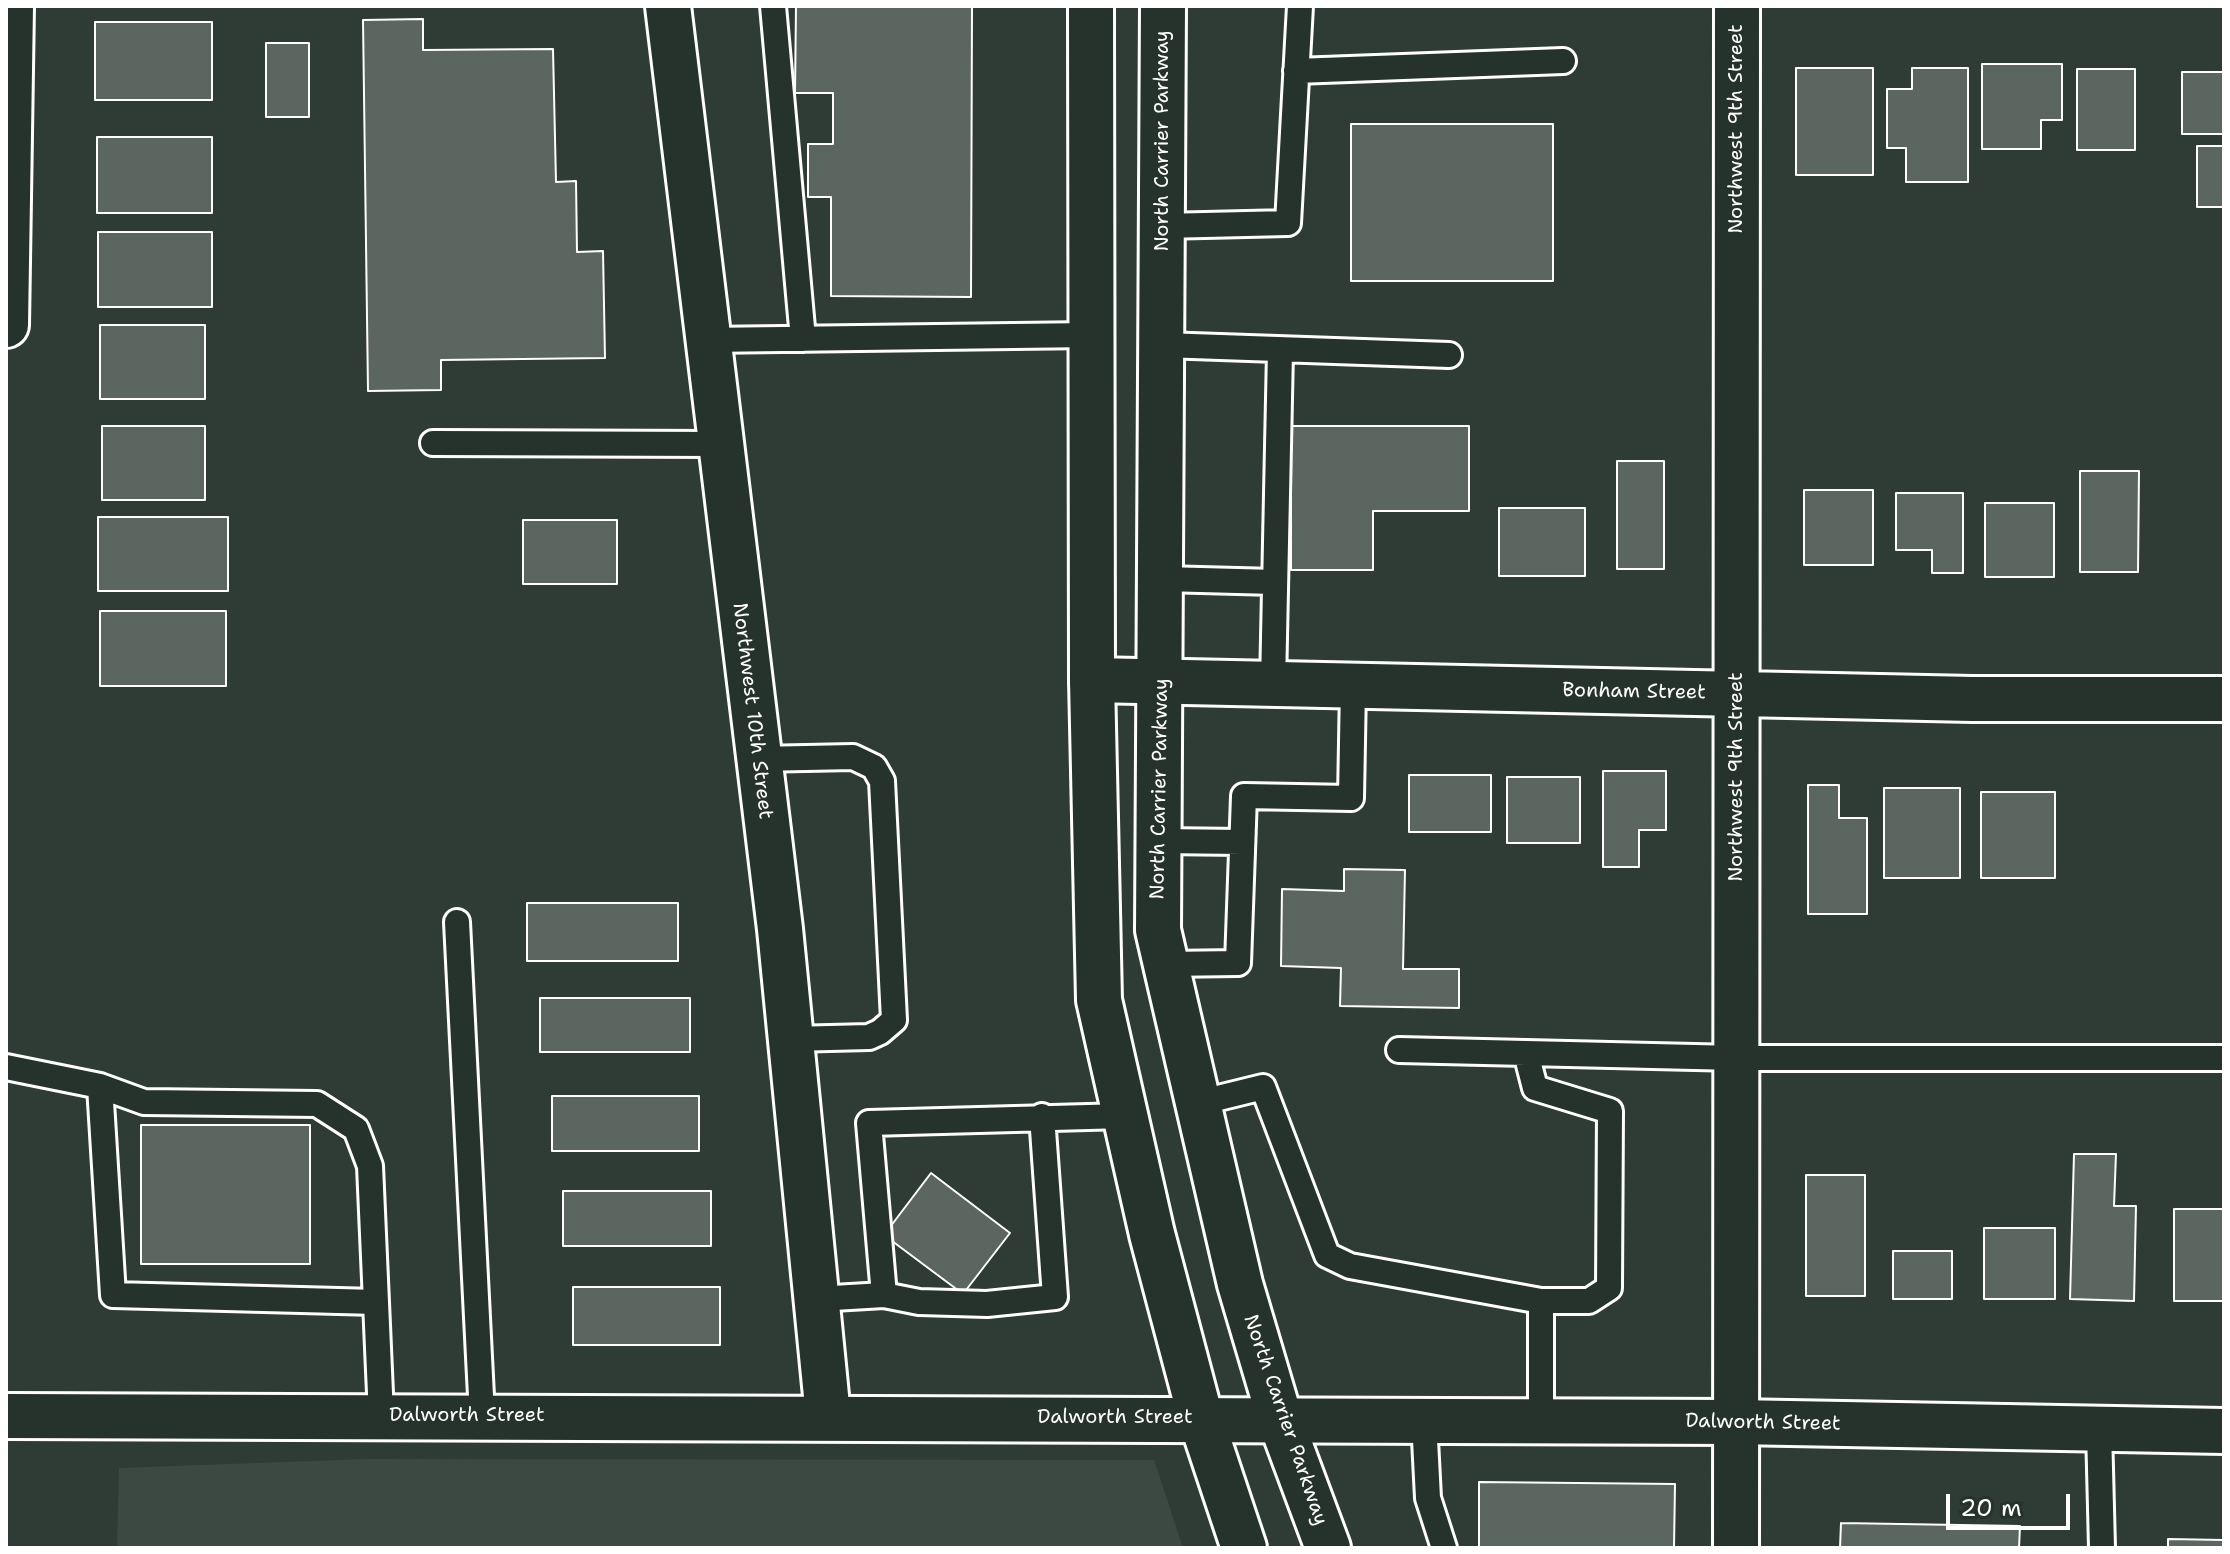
<!DOCTYPE html>
<html>
<head>
<meta charset="utf-8">
<style>
	body { margin:0 }
	#map { position:relative; width:2230px; height:1554px; overflow:hidden; background:#2f3b35; font-family:"Shantell Sans",sans-serif }
	canvas { display:block }
	.frame { position:absolute; inset:0; border:8px solid #fff; pointer-events:none }
	.scale { position:absolute; left:1946px; top:1494px; width:124px; height:36px; box-sizing:border-box; border:4px solid #fff; border-top:0; padding-left:10px; font-size:24px; line-height:28px; white-space:nowrap; color:#fff; -webkit-text-stroke:6px #26332d; paint-order:stroke }
</style>
</head>
<body>
<div id="map">
<canvas width="2230" height="1554"></canvas>
<div class="frame"></div>
<div class="scale">20 m</div>
</div>
<script>
const g = document.querySelector('canvas').getContext('2d');
g.lineJoin = 'round';
function fill(path, color) { g.fillStyle = color; g.fill(path, 'evenodd'); }
const toPath = rows => new Path2D(rows.map(r => 'M' + r).join(''));
function trace(path, color, width, dash) { g.strokeStyle = color; g.lineWidth = width; g.lineCap = dash ? 'butt' : 'round'; g.setLineDash(dash || []); g.stroke(path); }
function drawText(font, color, halo, rows, align = 'center') {
  g.font = font + ' "Shantell Sans",sans-serif'; g.lineWidth = 6; g.setLineDash([]); g.textBaseline = 'middle'; g.strokeStyle = halo; g.fillStyle = color; for (const [text, x, y, turn = 0] of rows) {
    g.save(); g.translate(x, y); g.rotate((+turn || 0) * Math.PI / 180); g.textAlign = isNaN(turn) ? turn : align; if (halo) g.strokeText(text, 0, 0); g.fillText(text, 0, 0); g.restore();
  }
}
const built = toPath([
	[366,1459,1154,1460,1183,1548,117,1548,119,1468]
]);
const building = toPath([
	[796,6,972,6,971,297,831,296,831,197,808,197,808,144,833,144,833,93,795,93,796,6],
	[423,19,423,50,553,49,556,182,576,181,577,252,603,251,605,358,441,360,441,390,368,391,363,20,423,19],
	[95,22,212,22,212,100,95,100,95,22],
	[266,43,309,43,309,117,266,117,266,43],
	[1982,64,2062,64,2062,120,2041,120,2041,149,1982,149,1982,64],
	[1796,68,1873,68,1873,175,1796,175,1796,68],
	[1912,68,1968,68,1968,182,1906,182,1906,148,1887,148,1887,89,1912,89,1912,68],
	[2077,69,2135,69,2135,150,2077,150,2077,69],
	[2182,72,2224,72,2224,134,2182,134,2182,72],
	[1351,124,1553,124,1553,281,1351,281,1351,124],
	[97,137,212,137,212,213,97,213,97,137],
	[2197,146,2224,146,2224,207,2197,207,2197,146],
	[98,232,212,232,212,307,98,307,98,232],
	[100,325,205,325,205,399,100,399,100,325],
	[102,426,205,426,205,500,102,500,102,426],
	[1291,426,1469,426,1469,511,1373,511,1373,570,1291,570,1291,426],
	[1617,461,1664,461,1664,569,1617,569,1617,461],
	[2080,471,2139,471,2138,572,2080,572,2080,471],
	[1804,490,1873,490,1873,565,1804,565,1804,490],
	[1896,493,1963,493,1963,573,1932,573,1932,550,1896,550,1896,493],
	[1985,503,2054,503,2054,577,1985,577,1985,503],
	[1499,508,1585,508,1585,576,1499,576,1499,508],
	[98,517,228,517,228,591,98,591,98,517],
	[523,520,617,520,617,584,523,584,523,520],
	[100,611,226,611,226,686,100,686,100,611],
	[1603,771,1666,771,1666,830,1639,830,1639,867,1603,867,1603,771],
	[1409,775,1491,775,1491,832,1409,832,1409,775],
	[1507,777,1580,777,1580,843,1507,843,1507,777],
	[1808,785,1839,785,1839,818,1867,818,1867,914,1808,914,1808,785],
	[1884,788,1960,788,1960,878,1884,878,1884,788],
	[1981,792,2055,792,2055,878,1981,878,1981,792],
	[1344,869,1405,870,1403,969,1459,969,1459,1008,1340,1006,1341,968,1281,966,1282,889,1344,891,1344,869],
	[527,903,678,903,678,961,527,961,527,903],
	[540,998,690,998,690,1052,540,1052,540,998],
	[552,1096,699,1096,699,1151,552,1151,552,1096],
	[141,1125,310,1125,310,1264,141,1264,141,1125],
	[2074,1154,2116,1154,2114,1206,2136,1206,2134,1301,2070,1299,2074,1154],
	[931,1173,1010,1233,963,1294,884,1235,931,1173],
	[1806,1175,1865,1175,1865,1296,1806,1296,1806,1175],
	[563,1191,711,1191,711,1246,563,1246,563,1191],
	[2174,1209,2224,1209,2224,1301,2174,1301,2174,1209],
	[1984,1228,2055,1228,2055,1299,1984,1299,1984,1228],
	[1893,1251,1952,1251,1952,1299,1893,1299,1893,1251],
	[573,1287,720,1287,720,1345,573,1345,573,1287],
	[1479,1482,1675,1484,1674,1548,1479,1548,1479,1482],
	[1841,1523,2020,1526,2019,1548,1840,1548,1841,1523],
	[2168,1539,2224,1540,2224,1548,2168,1548,2168,1539]
]);
const service = toPath([
	[773,6,803,339],
	[1296,71,1563,61],
	[1163,226,1288,223,1300,6],
	[706,340,1091,335],
	[1163,345,1449,355],
	[433,443,719,444],
	[1163,579,1275,582],
	[1273,685,1280,351],
	[758,759,853,757,874,767,882,781,894,1020,880,1032,869,1037,791,1039],
	[1160,841,1242,842],
	[457,922,482,1416],
	[1166,964,1238,963,1244,796,1351,798,1353,686],
	[1399,1050,1737,1058,2224,1058],
	[1526,1053,1535,1088,1610,1111,1609,1288,1589,1301,1541,1301],
	[6,1067,100,1086,144,1102,317,1104,356,1129,370,1166,381,1416],
	[100,1086,113,1295,376,1302],
	[1198,1103,1263,1087,1327,1255,1350,1266,1541,1301,1541,1421],
	[884,1295,919,1302,987,1304,1055,1297,1042,1116],
	[816,1299,884,1295,869,1123,1125,1116],
	[1424,1420,1428,1498,1444,1548],
	[2099,1429,2102,1548]
]);
const minor = toPath([
	[668,6,780,929,828,1416],
	[6,325,11,6],
	[1092,680,1973,699,2224,699],
	[1736,1548,1737,6]
]);
const tertiary = toPath([
	[6,1416,1735,1422,2224,1431]
]);
const secondary = toPath([
	[1091,6,1092,680,1099,1000,1152,1234,1201,1419,1244,1548],
	[1163,6,1158,930,1240,1284,1280,1419,1328,1548]
]);
const streetNames = [
	["Northwest 9th Street",1737,129,-90],
	["North Carrier Parkway",1163,141,-90],
	["Bonham Street",1634,692,1],
	["Northwest 10th Street",752,711,83],
	["Northwest 9th Street",1737,777,-90],
	["North Carrier Parkway",1160,789,-89],
	["Dalworth Street",467,1416],
	["Dalworth Street",1115,1418],
	["North Carrier Parkway",1285,1420,71],
	["Dalworth Street",1763,1423,1]
];
fill(built, '#3c4842');
fill(building, '#5b6661');
trace(building, '#fff', 2);
trace(service, '#fff', 30);
trace(minor, '#fff', 50);
trace(tertiary, '#fff', 50);
trace(secondary, '#fff', 50);
trace(service, '#26332d', 24);
trace(minor, '#26332d', 44);
trace(tertiary, '#26332d', 44);
trace(secondary, '#26332d', 44);
drawText('20px', '#fff', '#26332d', streetNames);
</script>
</body>
</html>
